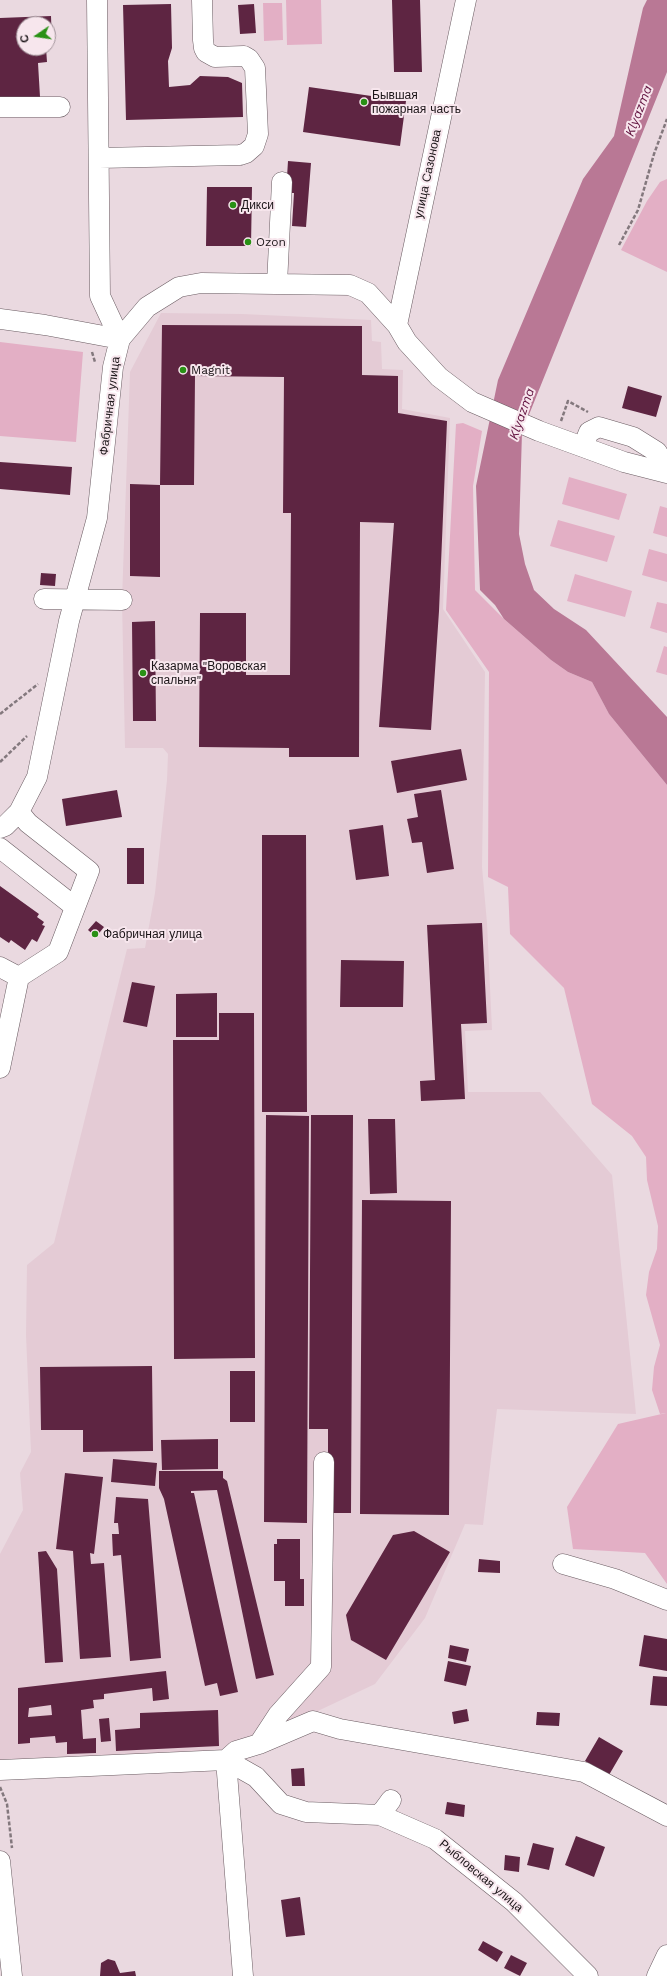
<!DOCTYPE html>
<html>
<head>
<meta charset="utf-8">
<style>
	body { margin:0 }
	#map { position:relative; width:667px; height:1976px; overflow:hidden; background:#ead9e0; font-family:"Work Sans",sans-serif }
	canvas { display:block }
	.north { position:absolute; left:16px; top:16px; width:40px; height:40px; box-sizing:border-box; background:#f7e6ed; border:1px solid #9f9298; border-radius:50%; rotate:257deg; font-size:11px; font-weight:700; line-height:16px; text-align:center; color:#1b1518 }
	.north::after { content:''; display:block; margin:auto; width:14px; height:18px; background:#299115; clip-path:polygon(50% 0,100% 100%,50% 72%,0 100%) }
</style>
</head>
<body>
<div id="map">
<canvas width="667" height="1976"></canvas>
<div class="north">С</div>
</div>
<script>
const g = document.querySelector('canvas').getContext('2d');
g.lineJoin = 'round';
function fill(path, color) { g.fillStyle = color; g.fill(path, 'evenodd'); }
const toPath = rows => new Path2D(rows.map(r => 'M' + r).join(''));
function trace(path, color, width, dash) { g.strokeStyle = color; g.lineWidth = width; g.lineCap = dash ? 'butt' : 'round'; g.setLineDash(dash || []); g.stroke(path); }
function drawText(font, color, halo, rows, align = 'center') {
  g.font = font + ' "Work Sans",sans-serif'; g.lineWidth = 4; g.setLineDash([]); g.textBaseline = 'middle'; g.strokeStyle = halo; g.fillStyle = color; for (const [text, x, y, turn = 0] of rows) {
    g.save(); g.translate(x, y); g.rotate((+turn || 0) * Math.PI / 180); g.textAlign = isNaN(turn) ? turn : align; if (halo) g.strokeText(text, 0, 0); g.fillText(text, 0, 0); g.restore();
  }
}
const built = toPath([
	[161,313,242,314,371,320,372,341,381,342,382,369,403,370,402,409,450,418,443,609,485,672,482,867,487,923,492,1030,465,1031,468,1092,540,1092,612,1175,636,1414,497,1409,483,1525,465,1524,425,1618,375,1684,250,1743,222,1751,0,1760,0,1554,23,1510,20,1473,31,1452,26,1335,27,1265,54,1243,127,949,145,948,155,893,167,780,168,754,163,748,125,748,122,600,130,372]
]);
const green = toPath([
	[286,0,321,0,322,44,287,45],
	[263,3,282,3,283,40,264,41],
	[667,179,667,272,621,250,647,201,660,182],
	[0,342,83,352,76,442,0,436],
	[463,423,482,431,473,486,475,590,504,619,551,660,568,672,592,682,609,714,667,785,667,1584,645,1553,573,1549,567,1507,618,1424,666,1413,660,1414,652,1390,654,1367,660,1345,646,1295,649,1272,657,1249,658,1226,647,1180,646,1157,632,1136,592,1104,564,988,510,934,508,887,488,877,489,672,446,610,456,424],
	[569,477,627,494,619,520,562,504],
	[660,506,667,508,667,537,653,533],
	[558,520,615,536,607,562,550,546],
	[649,549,667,554,667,582,642,575],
	[575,574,632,591,625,617,567,601],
	[657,602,667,604,667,633,650,628],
	[664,646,667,647,667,675,656,672]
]);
const water = toPath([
	[647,0,667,0,667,72,522,432,519,534,525,564,534,590,554,609,586,630,667,717,667,785,609,714,592,682,568,672,551,660,504,619,495,605,480,590,476,486,498,380,583,179,614,136,643,8]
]);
const building = toPath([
	[392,0,420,0,422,72,394,72],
	[171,4,172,48,168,61,169,87,190,85,200,76,228,77,242,83,243,117,126,120,123,5],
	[254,4,256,33,240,34,238,5],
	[51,16,52,45,48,46,48,24,24,24,24,48,46,48,47,62,38,63,40,97,0,99,0,18],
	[309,87,406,101,400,146,303,132],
	[288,161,311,163,306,227,292,226,294,193,286,193],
	[207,187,252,187,251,246,206,246],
	[162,325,362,326,362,375,398,376,398,413,447,421,439,611,431,730,379,727,394,523,360,522,359,757,289,757,289,748,199,747,200,613,246,613,246,675,290,675,291,513,283,513,284,377,195,376,194,485,160,485],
	[628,386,662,396,656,417,622,408],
	[0,462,72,467,70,495,0,489],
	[130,484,160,485,160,577,130,576],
	[41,573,56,574,55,586,40,585],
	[155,621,156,721,133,721,132,622],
	[461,749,467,780,397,793,391,761],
	[117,790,122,817,66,826,62,799],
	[441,790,454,869,427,873,422,842,412,843,407,819,418,817,414,794],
	[383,825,389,876,356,880,349,830],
	[262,835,306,835,307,1112,262,1112],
	[127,848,144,848,144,884,127,884],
	[0,886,39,914,37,917,44,922,42,925,45,926,37,942,32,939,25,950,11,940,9,943,0,937],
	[96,921,104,927,96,937,88,930],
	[482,923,487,1023,461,1024,465,1099,421,1101,420,1081,435,1080,427,925],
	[341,960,404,961,403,1007,340,1007],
	[132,982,155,986,147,1027,123,1022],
	[217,993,217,1037,176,1037,176,994],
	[219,1013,254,1013,255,1358,174,1359,173,1040,219,1040],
	[266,1115,309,1116,307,1523,264,1522],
	[311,1115,353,1115,351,1513,328,1513,328,1429,309,1429],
	[368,1119,395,1119,397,1193,370,1194],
	[362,1200,451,1201,449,1515,360,1514],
	[152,1366,153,1451,83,1452,83,1430,41,1430,40,1367],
	[230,1371,255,1371,255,1422,230,1422],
	[218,1439,218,1469,162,1470,161,1440],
	[113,1459,157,1463,155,1486,111,1482],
	[159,1471,223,1471,223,1478,227,1481,274,1675,256,1679,217,1490,191,1491,191,1493,194,1493,238,1692,220,1696,217,1683,205,1686,164,1499,159,1488],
	[65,1473,103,1477,94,1554,90,1553,91,1564,104,1563,111,1657,80,1659,73,1551,56,1549],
	[116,1497,148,1499,161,1658,130,1661,121,1555,113,1556,112,1534,119,1534,118,1523,114,1523],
	[414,1531,450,1552,386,1660,351,1640,346,1615,393,1535],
	[277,1539,300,1539,300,1579,304,1579,304,1606,285,1606,285,1581,274,1581,274,1544,277,1544],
	[46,1551,57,1569,63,1662,45,1663,38,1552],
	[479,1559,500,1561,500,1573,478,1572],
	[644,1635,667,1639,667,1671,639,1666],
	[450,1645,469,1649,466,1662,448,1658],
	[448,1661,471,1666,466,1686,444,1681],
	[166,1671,169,1699,153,1701,152,1688,104,1694,104,1699,93,1700,94,1708,81,1710,83,1739,96,1738,96,1753,67,1754,67,1742,56,1743,55,1736,30,1738,30,1743,18,1744,18,1688],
	[51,1705,52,1715,28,1717,29,1708],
	[653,1676,667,1677,667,1706,650,1705],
	[467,1709,469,1721,454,1724,452,1712],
	[218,1710,219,1746,116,1751,115,1730,140,1728,140,1713],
	[537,1712,560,1713,559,1726,536,1725],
	[109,1718,111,1741,101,1742,99,1719],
	[599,1737,623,1751,609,1775,585,1761],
	[304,1768,305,1786,292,1786,291,1769],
	[447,1802,465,1805,464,1817,445,1814],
	[576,1836,605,1847,594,1877,565,1865],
	[533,1843,554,1848,549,1870,527,1865],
	[505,1855,520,1857,519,1872,504,1870],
	[300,1897,305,1935,286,1937,281,1900],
	[483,1941,503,1952,497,1962,478,1950],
	[511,1955,527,1963,520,1976,504,1968],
	[108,1959,115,1961,120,1973,135,1971,136,1976,100,1976,101,1963]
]);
const path = toPath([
	[619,245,638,210,654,154,667,119],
	[92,352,95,362],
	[561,421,568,401,588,412],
	[0,714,38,684],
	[0,762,27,736],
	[0,1787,7,1804,12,1848]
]);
const minor = toPath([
	[97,0,100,296,120,339],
	[0,107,60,107],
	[99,158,240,155,246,153,254,146,258,134,255,68,249,59,244,56,215,57,206,52,204,48,203,40,202,0],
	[277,284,282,182],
	[0,319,45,325,120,339],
	[397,325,466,0],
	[583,447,589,432,599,427,633,437,657,452,667,468],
	[44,599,122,600],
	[0,828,5,826,19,812,37,777,69,621,97,518,113,367,120,339,147,307,179,287,201,283,350,285,368,293,397,325,407,342,439,377,472,402,539,431,583,447,624,462,667,473],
	[0,848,75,907],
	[0,967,19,977],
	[0,1068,19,977,58,952,89,871,28,823,19,812],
	[563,1564,615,1579,667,1600],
	[259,1744,278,1715,321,1667,324,1462],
	[226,1760,256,1777,281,1804,306,1812,380,1815,435,1839,514,1902,588,1976],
	[226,1760,243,1976],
	[0,1770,226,1760,236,1751,259,1744,313,1721,340,1729,584,1772,667,1816],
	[380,1815,391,1800],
	[0,1861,12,1976],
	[657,1976,667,1955]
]);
const markers = [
	[364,102,4,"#299115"],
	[233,205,4,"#299115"],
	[248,242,4,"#299115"],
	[183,370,4,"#299115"],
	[143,673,4,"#299115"],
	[95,934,4,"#299115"]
];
const poiNames = [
	["Бывшая",372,95],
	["пожарная часть",372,109],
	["Дикси",241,205],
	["Ozon",256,242],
	["Magnit",191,370],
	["Казарма \"Воровская",151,666],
	["спальня\"",151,680],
	["Фабричная улица",103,934]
];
const streetNames = [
	["улица Сазонова",428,174,-78],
	["Фабричная улица",110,406,-83],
	["Рыбловская улица",481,1876,40]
];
const waterNames = [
	["Klyazma",639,111,-69],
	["Klyazma",522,414,-71]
];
fill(built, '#e4cbd5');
fill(green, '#e3afc5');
fill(water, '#b97895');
fill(building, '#5e2542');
trace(minor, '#6a5c62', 21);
trace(path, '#83787d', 2.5, [4, 2]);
trace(minor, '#fff', 20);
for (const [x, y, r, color] of markers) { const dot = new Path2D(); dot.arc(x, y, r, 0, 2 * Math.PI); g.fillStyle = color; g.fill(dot); trace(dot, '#f7e6ed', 1.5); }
drawText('12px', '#1b1518', '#f7e6ed', poiNames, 'left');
drawText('12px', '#1b1518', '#f7e6ed', streetNames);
drawText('italic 13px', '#61123f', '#f7e6ed', waterNames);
</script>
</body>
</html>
